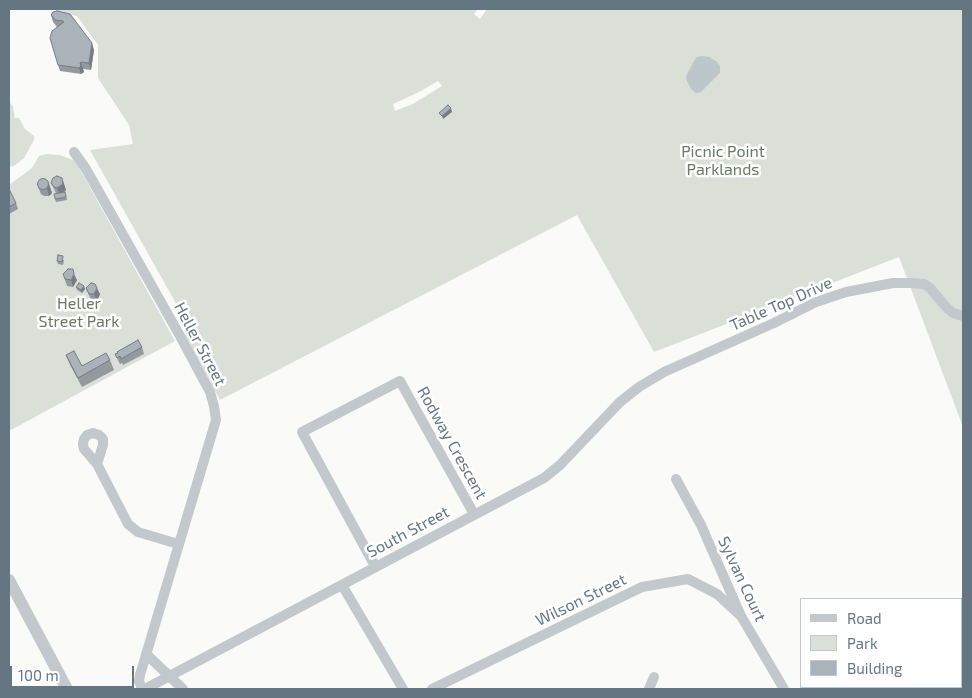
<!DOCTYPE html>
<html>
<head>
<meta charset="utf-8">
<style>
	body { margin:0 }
	#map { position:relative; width:972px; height:698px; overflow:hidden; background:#fafaf8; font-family:"Exo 2",sans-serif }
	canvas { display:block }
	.frame { position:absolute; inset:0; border:10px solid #657683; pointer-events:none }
	.legend { position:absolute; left:800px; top:598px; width:162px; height:90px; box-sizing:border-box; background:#fff; border:1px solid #c1c8cd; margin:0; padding:6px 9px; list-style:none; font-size:15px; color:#657683 }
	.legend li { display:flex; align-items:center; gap:10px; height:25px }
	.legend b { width:25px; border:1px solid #c1c8cd }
	.scale { position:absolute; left:10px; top:666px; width:124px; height:22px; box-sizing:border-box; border:2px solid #657683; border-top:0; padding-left:6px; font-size:15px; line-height:18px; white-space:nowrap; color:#657683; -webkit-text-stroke:4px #fff; paint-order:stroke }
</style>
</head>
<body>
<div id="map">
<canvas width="972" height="698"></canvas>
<div class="frame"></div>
<ul class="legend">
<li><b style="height:6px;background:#c3c8cc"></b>Road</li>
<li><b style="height:14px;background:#dadfd7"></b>Park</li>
<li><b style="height:14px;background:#aab3b9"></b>Building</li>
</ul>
<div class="scale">100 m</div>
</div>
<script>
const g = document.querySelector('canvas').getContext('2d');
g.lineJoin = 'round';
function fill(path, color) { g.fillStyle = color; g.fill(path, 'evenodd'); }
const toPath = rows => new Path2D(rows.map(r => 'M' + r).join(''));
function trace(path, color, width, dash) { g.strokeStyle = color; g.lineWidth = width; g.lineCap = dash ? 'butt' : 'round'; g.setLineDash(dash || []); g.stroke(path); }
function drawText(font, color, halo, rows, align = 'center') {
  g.font = font + ' "Exo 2",sans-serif'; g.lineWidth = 5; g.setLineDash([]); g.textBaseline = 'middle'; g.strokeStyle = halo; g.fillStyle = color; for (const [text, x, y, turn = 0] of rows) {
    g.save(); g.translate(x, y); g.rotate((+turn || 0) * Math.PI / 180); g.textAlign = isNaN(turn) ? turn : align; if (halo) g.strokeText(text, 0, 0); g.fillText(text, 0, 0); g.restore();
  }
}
const green = toPath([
	[55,9,478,9,474,14,480,19,487,9,963,9,963,427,899,257,654,352,577,215,220,400,184,333,191,336,192,332,90,150,133,144,129,125,98,78,98,45,77,16,59,12],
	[438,81,442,86,413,104,395,111,393,104,421,91],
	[9,101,13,107,15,118,19,118,25,129,34,136,34,140,24,158,14,166,9,167],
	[47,154,60,155,73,160,77,164,175,341,9,431,9,185,32,168,39,156]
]);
const water = toPath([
	[703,56,709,57,717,62,720,66,720,73,701,92,696,93,691,89,686,79,687,74,694,61,697,57]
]);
const minor = toPath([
	[74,152,86,169,180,336,210,392,214,406,216,420,140,675,139,681,142,689],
	[97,464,103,445,103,439,99,435,93,433,87,435,84,439,83,444,84,449,97,464,128,524,138,532,178,544],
	[676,479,701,525,741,616,784,689],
	[375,566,302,432,400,381,474,514],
	[342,585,403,689],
	[146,654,183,689],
	[145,689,544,478,560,465,620,402,639,387,664,372,774,323,816,302,846,292,893,283,911,283,924,284,930,288,947,308,953,313,963,316],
	[432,689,642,587,688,579,717,594,741,616],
	[649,689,654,677]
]);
const tertiary = toPath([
	[9,580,67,689]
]);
const wall = toPath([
	[53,12,94,50,91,70,83,69,84,72,81,74,60,71,58,65,58,27,57,27,53,22,51,15],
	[62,178,66,190,63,192,66,195,67,200,56,202,55,199,56,193,51,183],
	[48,181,52,193,49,196,44,196,41,194,38,187],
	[9,190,16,203,18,209,9,214],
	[64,260,63,265,58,264,57,261],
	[63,274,77,280,73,287,67,286],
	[76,287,85,289,82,293,77,290],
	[86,288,100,294,97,301,91,300],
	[142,347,144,354,123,365,122,363,120,364,115,354],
	[66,355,82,366,110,360,114,370,82,387,70,365]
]);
const shadedWall = toPath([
	[92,43,94,50,91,70,89,63],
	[81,62,83,69,84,72,81,74,79,68,80,63],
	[451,108,452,112,443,119,442,116],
	[62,178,66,190,60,194,57,188],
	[48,181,52,193,49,196,47,189],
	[74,274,77,280,73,287,71,280],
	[84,286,85,289,82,293,81,290],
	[97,288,100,294,97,301,94,294]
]);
const building = toPath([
	[57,11,70,14,92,43,89,63,81,62,80,63,81,66,79,68,58,65,50,38,52,31,64,22,63,21,55,20,51,15,53,12,57,11],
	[448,105,451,108,442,116,439,113,448,105],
	[57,176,62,178,63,184,57,188,54,187,51,183,53,178,57,176],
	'37.5 184a5.5 5.5 0 1 1 11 0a5.5 5.5 0 1 1-11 0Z',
	[9,189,16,203,9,207,9,189],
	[65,192,66,197,55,199,54,194,65,192],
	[58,255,63,256,62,262,57,261,58,255],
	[68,269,73,269,74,274,71,280,65,279,63,274,68,269],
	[79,283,84,286,81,290,76,287,79,283],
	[91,283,95,284,97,288,94,294,89,294,86,288,91,283],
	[138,340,142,347,121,359,120,356,117,358,115,354,118,353,117,352,138,340],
	[74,351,82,366,106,353,110,360,78,378,66,355,74,351]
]);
const parkNames = [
	["Picnic Point",723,152],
	["Parklands",723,170],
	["Heller",79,304],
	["Street Park",79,322]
];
const streetNames = [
	["Table Top Drive",781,304,-24],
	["Heller Street",200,344,62],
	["Rodway Crescent",452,443,61],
	["South Street",408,532,-28],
	["Sylvan Court",742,579,65],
	["Wilson Street",581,600,-26]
];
fill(green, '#dadfd7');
fill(water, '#bbc7cb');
trace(minor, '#c3c8cc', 10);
trace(tertiary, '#c3c8cc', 12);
fill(wall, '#929a9f');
fill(shadedWall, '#777d82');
fill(building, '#aab3b9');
trace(building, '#777d82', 1);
drawText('16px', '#687a64', '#fff', parkNames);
drawText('16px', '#657683', '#fff', streetNames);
</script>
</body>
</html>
